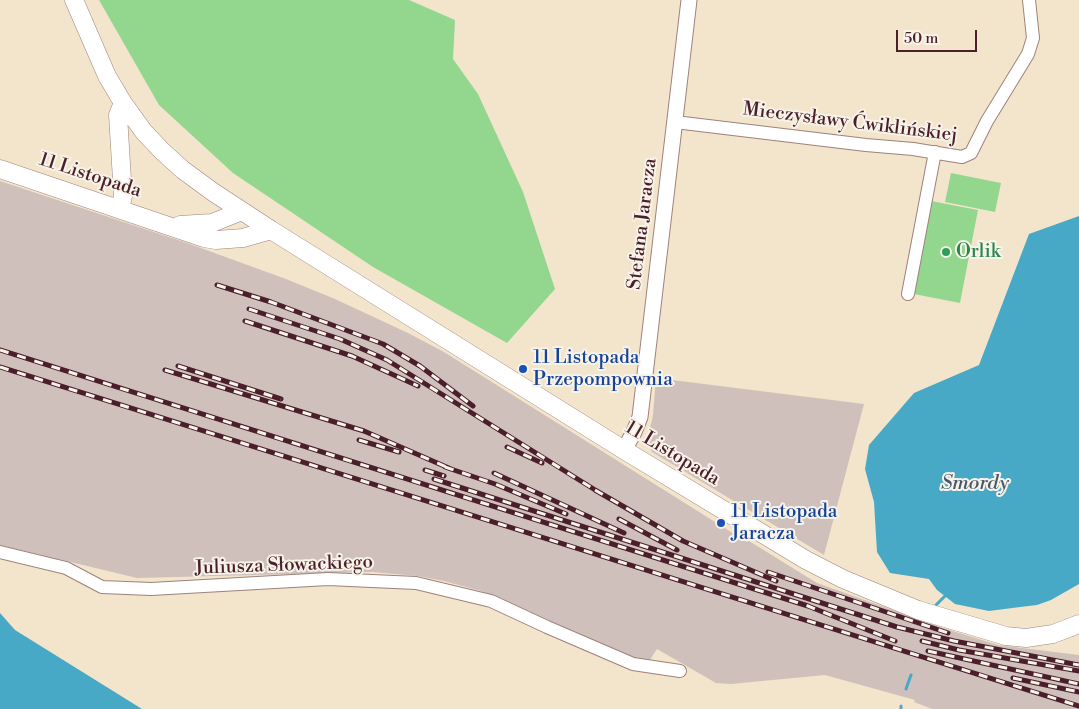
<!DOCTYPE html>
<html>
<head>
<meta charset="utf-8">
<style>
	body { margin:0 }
	#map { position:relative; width:1079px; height:709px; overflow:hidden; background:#f3e4cc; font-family:"Libre Bodoni",serif }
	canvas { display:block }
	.scale { position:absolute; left:896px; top:30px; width:81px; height:22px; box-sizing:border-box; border:2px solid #4a1f2b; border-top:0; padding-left:6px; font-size:15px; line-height:18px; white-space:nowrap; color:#4a1f2b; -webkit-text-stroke:4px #f7f3e8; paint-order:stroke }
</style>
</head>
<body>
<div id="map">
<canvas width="1079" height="709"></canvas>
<div class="scale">50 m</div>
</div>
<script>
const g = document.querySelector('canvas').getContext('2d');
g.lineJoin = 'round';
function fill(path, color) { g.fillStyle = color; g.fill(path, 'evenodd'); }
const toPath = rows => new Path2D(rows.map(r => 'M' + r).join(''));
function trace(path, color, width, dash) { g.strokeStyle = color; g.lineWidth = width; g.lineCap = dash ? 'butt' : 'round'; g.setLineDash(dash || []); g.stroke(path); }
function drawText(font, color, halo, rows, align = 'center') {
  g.font = font + ' "Libre Bodoni",serif'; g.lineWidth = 4; g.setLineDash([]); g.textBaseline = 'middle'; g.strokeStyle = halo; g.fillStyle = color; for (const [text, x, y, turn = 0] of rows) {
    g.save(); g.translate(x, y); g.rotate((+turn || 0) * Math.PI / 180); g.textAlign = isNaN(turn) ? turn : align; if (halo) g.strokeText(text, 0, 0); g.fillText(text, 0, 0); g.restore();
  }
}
const industrial = toPath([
	[0,181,187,243,286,279,335,299,408,333,444,352,747,542,749,541,817,583,943,628,998,645,1079,655,1079,709,932,709,914,702,915,700,825,675,731,684,716,683,657,649,646,666,637,659,481,591,444,581,418,576,372,572,137,578,0,545],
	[656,378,864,404,824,555,652,452,647,442,653,415]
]);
const green = toPath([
	[99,0,409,0,455,20,453,59,478,94,523,192,555,289,507,343,373,267,233,173,159,105],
	[951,173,1001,183,995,212,945,202],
	[931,201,978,210,960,303,914,294]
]);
const water = toPath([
	[1079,216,1079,584,1051,600,1037,605,1020,607,989,611,955,604,937,590,929,579,890,573,877,552,874,502,865,469,869,445,914,393,979,365,1029,234],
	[0,613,15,630,142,709,0,709]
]);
const stream = toPath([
	[936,605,945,596],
	[906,689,911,675],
	[901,709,901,706]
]);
const minor = toPath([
	[675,122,866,145,913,149,962,157,971,153,987,121,1028,54,1033,38,1029,0],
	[908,294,935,152],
	[0,552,66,568,102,587,151,589,328,579,416,583,491,601,547,627,633,664,680,671]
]);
const tertiary = toPath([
	[624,450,634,432,640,417,689,0]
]);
const secondary = toPath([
	[74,0,107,76,123,103,144,132,162,151,183,170,213,192,271,230,624,450,806,560,843,579,918,610,1006,636,1026,638,1053,634,1079,624],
	[0,169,204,238,216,240,243,238,271,230],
	[120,209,123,196,118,115,123,103],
	[180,225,212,223,242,211]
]);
const rail = toPath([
	[217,285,271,302,383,344,420,366,473,406],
	[249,309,340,339,387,360,600,493],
	[245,321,352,356,418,386],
	[0,350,808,606,895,641],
	[178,366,281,399],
	[0,367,1079,706],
	[165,370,364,431,451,469],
	[359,440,399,452],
	[507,447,542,463],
	[445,467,495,484,566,514],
	[425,470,444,476],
	[494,473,624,533],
	[434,479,897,627,954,641,1079,665],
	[595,490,683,541,776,581],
	[619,519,677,550],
	[768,572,948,633],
	[922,641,959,650,1079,671],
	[928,651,1079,684],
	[1013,678,1079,692]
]);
const markers = [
	[946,252,5,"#2e9e5b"],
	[523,369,5,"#1a4fb4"],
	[721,523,5,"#1a4fb4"]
];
const streetNames = [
	["Mieczysławy Ćwiklińskiej",850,123,7],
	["11 Listopada",90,176,18],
	["Stefana Jaracza",643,224,-83],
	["11 Listopada",672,454,31],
	["Juliusza Słowackiego",284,566,-2]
];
const leisureNames = [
	["Orlik",956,252]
];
const transitNames = [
	["11 Listopada",533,358],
	["Przepompownia",533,380],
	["11 Listopada",731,512],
	["Jaracza",731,534]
];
const waterNames = [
	["Smordy",975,484]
];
fill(industrial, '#d0c0bc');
fill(green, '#93d78f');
fill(water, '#48a9c7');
trace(stream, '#48a9c7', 3);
trace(minor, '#9e827c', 14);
trace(tertiary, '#9e827c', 17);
trace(secondary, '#9e827c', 19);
trace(minor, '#fff', 12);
trace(tertiary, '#fff', 15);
trace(secondary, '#fff', 18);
trace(rail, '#4a1f2b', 5);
trace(rail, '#f7f3e8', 3, [9]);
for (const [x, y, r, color] of markers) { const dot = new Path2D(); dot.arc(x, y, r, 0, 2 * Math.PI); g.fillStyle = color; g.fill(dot); trace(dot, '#f7f3e8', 2); }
drawText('19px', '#4a1f2b', '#f7f3e8', streetNames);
drawText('19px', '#27864d', '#f7f3e8', leisureNames, 'left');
drawText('19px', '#164399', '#f7f3e8', transitNames, 'left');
drawText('italic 20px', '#495669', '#f7f3e8', waterNames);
</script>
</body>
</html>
